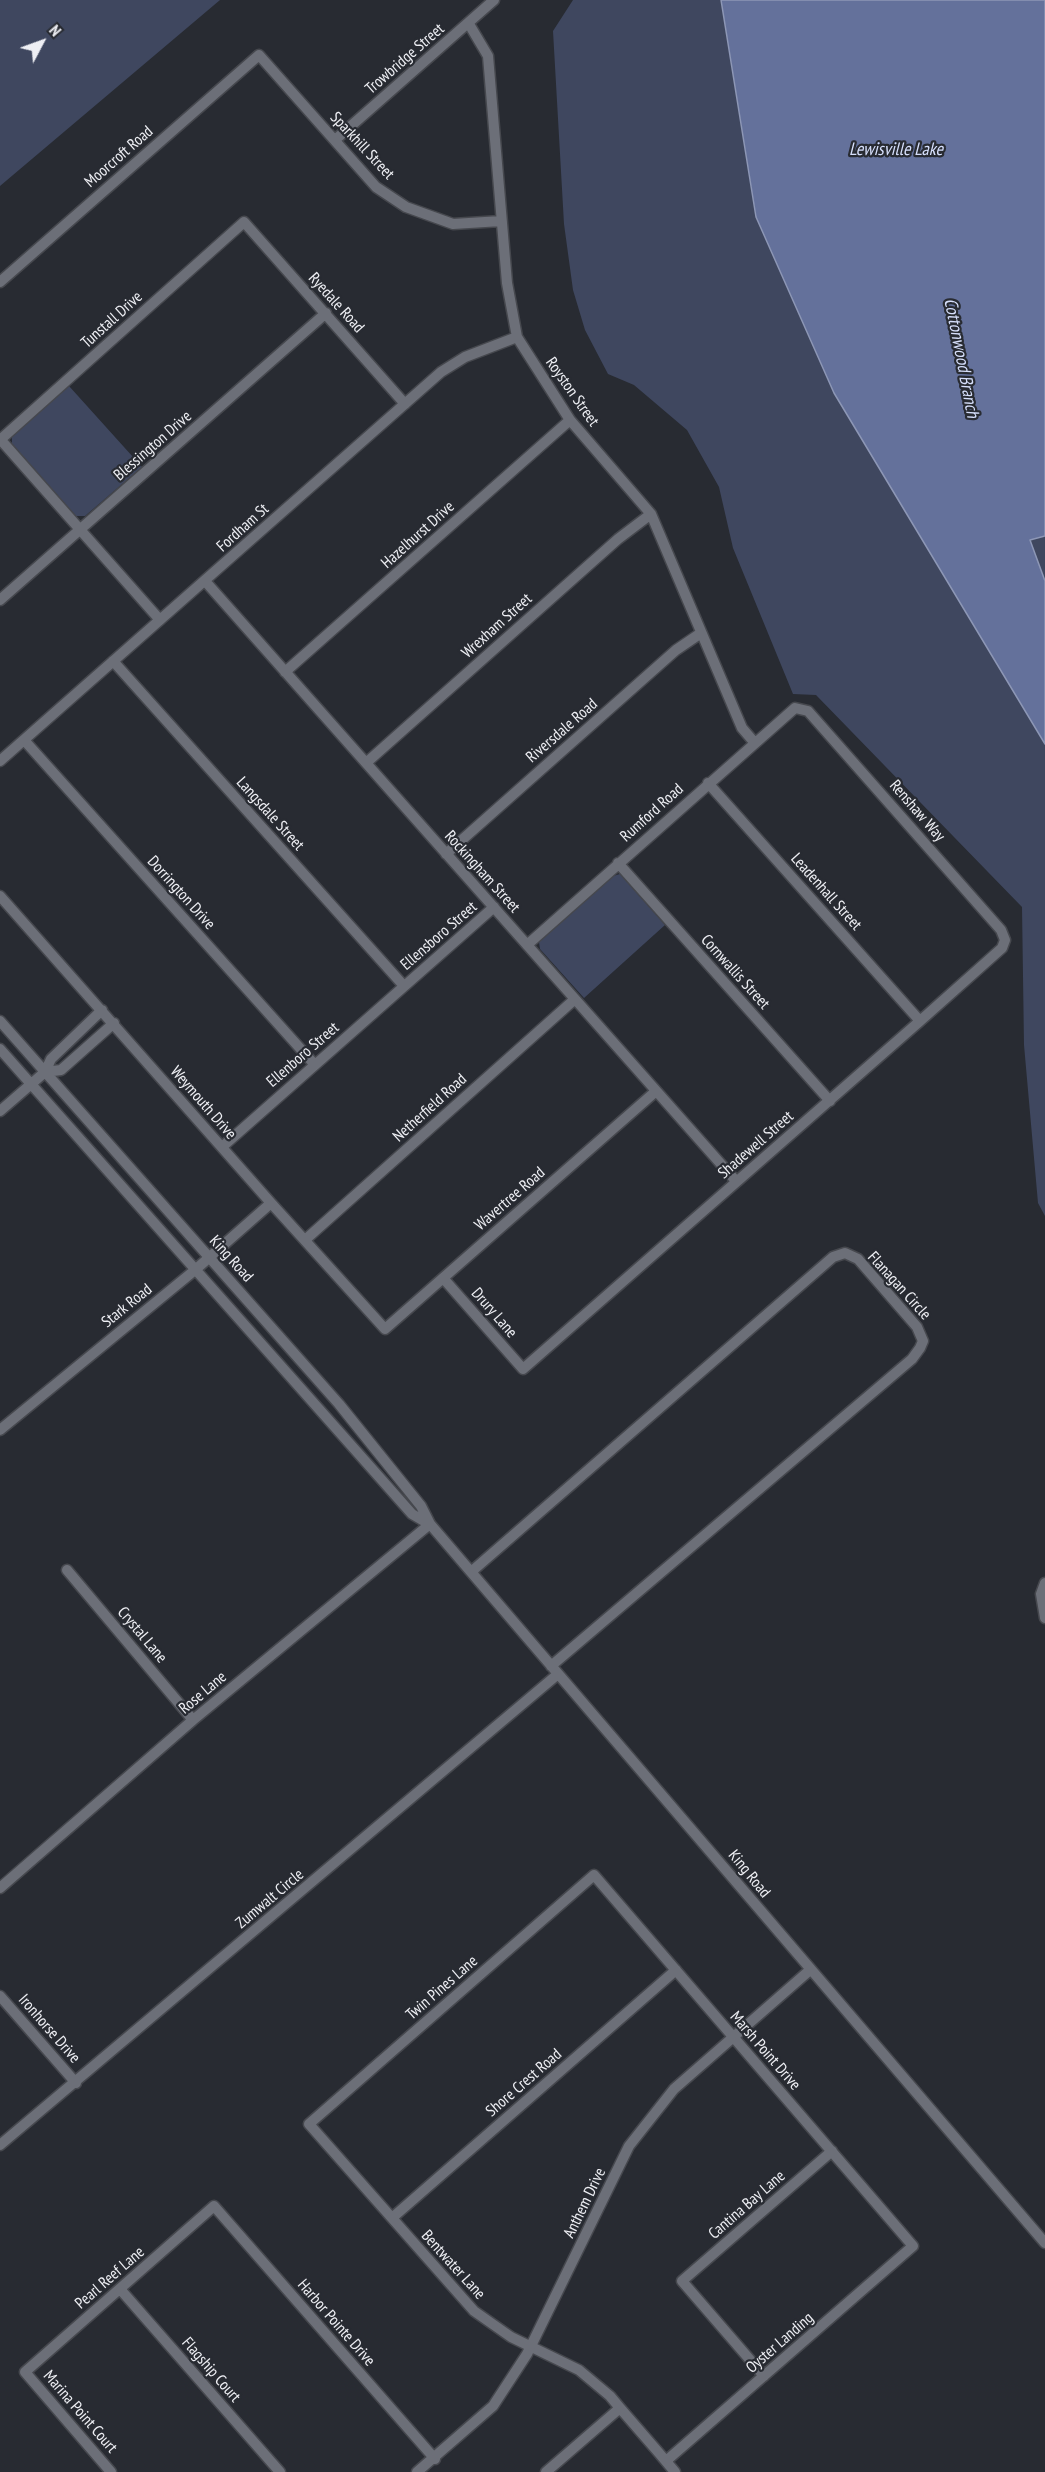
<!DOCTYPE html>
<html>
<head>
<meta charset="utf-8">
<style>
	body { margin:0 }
	#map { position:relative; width:1045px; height:2472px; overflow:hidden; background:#282b32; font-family:"PT Sans Narrow",sans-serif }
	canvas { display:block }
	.north { position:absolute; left:12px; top:12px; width:60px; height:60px; -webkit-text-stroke:4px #282b32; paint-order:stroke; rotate:49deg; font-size:16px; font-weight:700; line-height:24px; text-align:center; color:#eeeff4 }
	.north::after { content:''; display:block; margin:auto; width:21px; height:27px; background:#eeeff4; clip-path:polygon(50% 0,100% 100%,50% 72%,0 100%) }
</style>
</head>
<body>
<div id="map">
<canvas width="1045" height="2472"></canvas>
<div class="north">N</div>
</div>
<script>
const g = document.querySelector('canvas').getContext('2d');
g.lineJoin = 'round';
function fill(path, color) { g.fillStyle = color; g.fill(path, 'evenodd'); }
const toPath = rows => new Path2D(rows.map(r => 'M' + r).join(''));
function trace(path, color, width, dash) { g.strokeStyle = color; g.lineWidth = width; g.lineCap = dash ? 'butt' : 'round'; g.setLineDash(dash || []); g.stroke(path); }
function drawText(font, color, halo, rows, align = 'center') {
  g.font = font + ' "PT Sans Narrow",sans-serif'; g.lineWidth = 4.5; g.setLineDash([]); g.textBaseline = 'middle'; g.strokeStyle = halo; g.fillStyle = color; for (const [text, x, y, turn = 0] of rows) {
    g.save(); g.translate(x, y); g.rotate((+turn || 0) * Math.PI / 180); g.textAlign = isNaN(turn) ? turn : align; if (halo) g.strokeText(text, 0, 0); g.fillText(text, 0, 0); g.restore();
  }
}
const green = toPath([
	[0,0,220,0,0,186],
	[573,0,721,0,756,217,834,393,1045,744,1045,1216,1038,1203,1024,1045,1022,907,816,695,793,694,733,548,719,487,687,430,634,385,608,374,585,330,573,290,564,224,553,31],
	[69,386,142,467,85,516,76,516,12,444,12,436],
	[1045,536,1045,581,1030,540],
	[620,874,665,925,584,998,540,949,539,942,613,876]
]);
const water = toPath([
	[721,0,1045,0,1045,536,1030,540,1045,581,1045,744,834,393,756,217,721,0]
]);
const minor = toPath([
	[469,24,488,56,507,283,517,337,570,420,651,514,742,728,754,742],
	[335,140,494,0],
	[0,282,259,55,376,187,406,207,453,224,501,221],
	[0,439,160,620],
	[0,440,244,222,405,404],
	[205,581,736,1181],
	[0,600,326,313],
	[113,661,404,986],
	[285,672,570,420],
	[24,740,315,1065],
	[0,761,441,372,465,357,517,337],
	[366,763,618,539,651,514],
	[708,783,920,1021],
	[446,854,676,650,701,633],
	[618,863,830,1101],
	[0,896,271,1203,385,1329,655,1092],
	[0,1021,339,1404,421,1506,430,1524,1045,2243],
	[0,1049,412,1514,429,1524],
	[45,1072,61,1070,114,1023],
	[0,1111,45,1072,51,1059,102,1010],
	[222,1147,494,907],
	[305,1240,575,999],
	[443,1278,523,1369,920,1021,1002,948,1005,940,1001,930,808,711,795,708,527,945],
	[0,1430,195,1270,271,1203],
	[67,1570,193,1720],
	[471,1572,833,1257,845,1253,858,1259,917,1327,923,1341,920,1348,912,1359,551,1666],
	[1045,1583,1041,1594,1045,1618],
	[0,1888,193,1720,430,1524],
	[0,1996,76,2083],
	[0,2145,558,1674],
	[392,2218,676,1970],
	[120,2289,280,2472],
	[764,2376,682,2281,832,2151],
	[666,2461,913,2246,594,1875,309,2124,474,2311,511,2337,579,2370,610,2396,620,2408,659,2453,675,2472],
	[111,2472,25,2372,214,2206,435,2459],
	[417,2472,493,2406,527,2354,629,2146,674,2089,810,1970],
	[546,2472,620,2408]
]);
const streetNames = [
	["Trowbridge Street",405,59,-41],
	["Sparkhill Street",362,146,47],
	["Moorcroft Road",119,157,-41],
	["Ryedale Road",336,303,48],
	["Tunstall Drive",112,320,-42],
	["Royston Street",572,392,55],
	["Blessington Drive",153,446,-41],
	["Fordham St",243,528,-42],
	["Hazelhurst Drive",418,535,-42],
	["Wrexham Street",497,626,-42],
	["Riversdale Road",562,731,-41],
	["Renshaw Way",917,811,49],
	["Rumford Road",652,813,-42],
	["Langsdale Street",270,814,48],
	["Rockingham Street",482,872,48],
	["Leadenhall Street",826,892,48],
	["Dorrington Drive",181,893,48],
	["Ellensboro Street",439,936,-41],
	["Cornwallis Street",735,972,48],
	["Ellenboro Street",303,1055,-41],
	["Weymouth Drive",203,1103,49],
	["Netherfield Road",430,1108,-42],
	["Shadewell Street",756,1145,-41],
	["Wavertree Road",510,1199,-41],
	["King Road",231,1259,48],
	["Flanagan Circle",899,1286,48],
	["Stark Road",127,1306,-39],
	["Drury Lane",494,1313,49],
	["Crystal Lane",142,1635,50],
	["Rose Lane",203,1693,-40],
	["King Road",749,1874,51],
	["Zumwalt Circle",270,1899,-40],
	["Twin Pines Lane",442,1988,-41],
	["Ironhorse Drive",49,2029,49],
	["Marsh Point Drive",765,2051,49],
	["Shore Crest Road",524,2083,-41],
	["Anthem Drive",585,2203,-64],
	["Cantina Bay Lane",747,2205,-41],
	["Bentwater Lane",453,2265,48],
	["Pearl Reef Lane",110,2278,-41],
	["Harbor Pointe Drive",336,2323,49],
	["Oyster Landing",780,2343,-41],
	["Flagship Court",211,2370,49],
	["Marina Point Court",80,2412,49]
];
const waterNames = [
	["Lewisville Lake",896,150],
	["Cottonwood Branch",961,358,79]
];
fill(green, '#3f475f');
fill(water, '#64719b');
trace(water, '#8d97b6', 1.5);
trace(minor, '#46484e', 13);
trace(minor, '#6c6f78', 10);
drawText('16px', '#eeeff4', '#282b32', streetNames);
drawText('italic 18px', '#d6dffb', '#282b32', waterNames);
</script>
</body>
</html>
